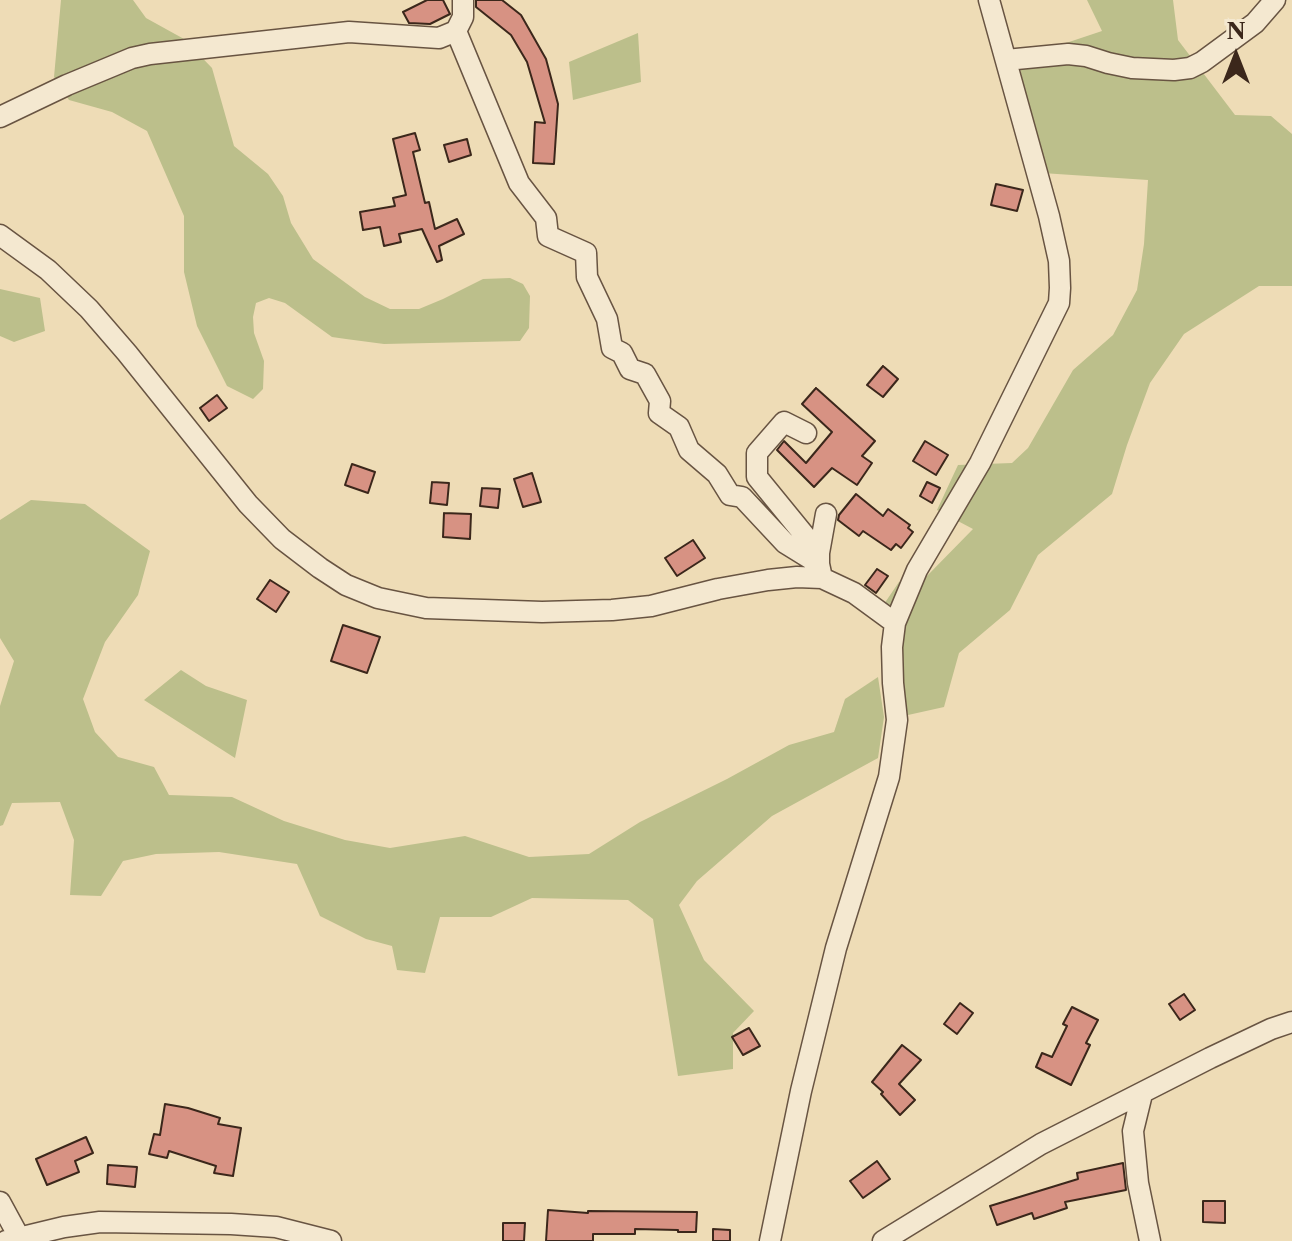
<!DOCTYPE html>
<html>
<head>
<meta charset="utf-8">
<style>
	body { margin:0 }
	#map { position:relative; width:1292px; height:1241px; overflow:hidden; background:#eedcb6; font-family:"Libre Caslon Text",serif }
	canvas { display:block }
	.north { position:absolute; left:1196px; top:16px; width:80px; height:80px; -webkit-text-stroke:6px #f4e8d0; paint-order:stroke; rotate:0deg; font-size:22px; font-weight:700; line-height:32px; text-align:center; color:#3b271b }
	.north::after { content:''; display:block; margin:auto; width:28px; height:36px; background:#3b271b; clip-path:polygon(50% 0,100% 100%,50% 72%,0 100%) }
</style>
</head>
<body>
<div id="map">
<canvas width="1292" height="1241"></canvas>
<div class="north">N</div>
</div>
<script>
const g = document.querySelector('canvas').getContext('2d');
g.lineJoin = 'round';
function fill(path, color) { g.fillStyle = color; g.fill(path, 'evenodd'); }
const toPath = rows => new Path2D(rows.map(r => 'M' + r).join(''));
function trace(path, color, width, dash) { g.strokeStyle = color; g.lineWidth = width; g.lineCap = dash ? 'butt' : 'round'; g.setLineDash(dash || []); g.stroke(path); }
const green = toPath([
	[61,0,133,0,146,18,184,39,212,68,234,146,268,174,283,196,291,223,313,259,365,297,390,309,419,309,443,299,483,279,510,278,523,284,530,296,529,328,520,341,384,344,346,339,332,337,285,303,269,298,256,303,253,317,254,333,264,361,263,389,253,399,227,386,197,326,184,272,184,216,147,131,112,112,69,100,54,77],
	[1087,0,1173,0,1178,40,1235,115,1271,116,1292,134,1292,286,1259,286,1184,334,1150,383,1127,445,1112,494,1038,555,1010,610,959,653,944,707,908,715,905,705,902,632,884,604,899,582,925,578,973,529,937,510,958,465,1012,463,1028,448,1073,370,1113,335,1137,290,1144,244,1148,180,1042,173,1018,59,1102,31],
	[638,33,641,82,573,100,569,62],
	[0,289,40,298,45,331,14,342,0,336],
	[31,500,85,504,150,551,138,595,105,642,83,699,95,732,118,757,154,767,169,795,232,797,284,821,345,840,390,848,465,836,529,857,589,854,640,822,727,779,789,745,834,732,845,699,878,677,884,717,878,758,772,816,697,881,679,905,704,960,754,1011,733,1033,733,1069,678,1076,653,919,628,900,532,898,491,917,440,917,425,973,397,970,392,946,366,939,320,916,297,864,219,852,156,854,123,861,101,896,70,895,74,840,60,802,12,803,3,825,0,826,0,706,14,661,0,638,0,520],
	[181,670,206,686,247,700,235,758,144,700]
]);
const building = toPath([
	[427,0,443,0,450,14,430,24,409,23,403,12,427,0],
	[476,0,502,0,521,15,546,59,558,104,554,164,533,163,535,122,545,123,527,62,511,35,476,7,476,0],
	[415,133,420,150,413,152,425,203,429,202,435,229,457,219,464,234,439,246,442,260,437,262,422,229,399,234,401,242,384,246,380,227,363,230,360,212,395,206,393,198,406,195,393,139,415,133],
	[467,139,471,155,449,162,444,145,467,139],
	[996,184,1023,190,1017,211,991,205,996,184],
	[883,366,898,379,883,397,867,385,883,366],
	[816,388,875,441,862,456,872,463,857,485,832,468,814,487,777,450,784,441,806,463,832,432,802,404,816,388],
	[217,395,227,408,209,421,200,408,217,395],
	[925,441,948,455,936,475,913,461,925,441],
	[352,464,375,472,368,493,345,485,352,464],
	[532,473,541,502,523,507,514,479,532,473],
	[432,482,449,483,447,505,430,503,432,482],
	[927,482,940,488,932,503,920,496,927,482],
	[482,488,500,489,498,508,480,506,482,488],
	[856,494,883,516,888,509,910,525,908,528,913,532,901,548,896,544,891,550,863,531,859,536,838,520,839,515,856,494],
	[444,513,471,514,470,539,443,537,444,513],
	[693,540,705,558,677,576,665,558,693,540],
	[877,569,888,576,876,593,865,585,877,569],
	[270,580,289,592,276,612,257,599,270,580],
	[343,625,380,637,367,673,331,661,343,625],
	[1184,994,1195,1010,1180,1020,1169,1004,1184,994],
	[960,1003,973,1013,957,1034,944,1024,960,1003],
	[1072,1007,1098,1020,1086,1043,1090,1045,1071,1085,1036,1067,1042,1053,1052,1057,1067,1026,1063,1024,1072,1007],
	[749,1028,760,1046,743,1055,732,1037,749,1028],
	[902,1045,921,1060,899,1084,915,1100,900,1115,881,1094,883,1092,872,1082,902,1045],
	[165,1104,188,1108,220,1118,218,1124,241,1128,233,1176,214,1173,216,1166,169,1151,167,1158,149,1154,154,1134,160,1135,165,1104],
	[86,1137,93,1153,75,1161,79,1172,47,1185,36,1159,86,1137],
	[877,1161,890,1179,863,1198,850,1181,877,1161],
	[1123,1163,1126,1190,1065,1202,1067,1208,1034,1219,1032,1213,997,1225,990,1206,1078,1179,1077,1173,1123,1163],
	[108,1165,137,1167,135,1187,107,1184,108,1165],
	[1203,1201,1225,1201,1225,1223,1203,1222,1203,1201],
	[548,1210,588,1213,588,1211,697,1212,696,1232,678,1232,678,1230,635,1229,635,1234,593,1234,593,1241,546,1241,548,1210],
	[503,1223,525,1223,524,1241,503,1241,503,1223],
	[713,1229,730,1230,730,1241,713,1241,713,1229]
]);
const minor = toPath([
	[456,31,519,183,546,218,548,236,586,253,587,277,607,319,612,348,622,353,630,369,645,374,660,401,659,413,679,427,689,450,717,474,730,495,742,497,785,543,819,564,822,578],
	[1006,60,1068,54,1086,56,1108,63,1132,68,1174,70,1190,68,1202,62,1255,23,1275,0],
	[0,117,67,85,132,58,150,54,349,32,439,38,456,31,463,17,463,0],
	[0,235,48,270,89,309,127,353,248,504,282,539,320,568,346,585,378,598,426,608,542,612,612,610,651,606,718,589,768,580,797,577,822,578,854,593,895,623],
	[806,433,784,422,757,453,757,477,819,553,819,564],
	[819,553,826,514],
	[1142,1094,1133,1131,1138,1183,1150,1241],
	[0,1202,19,1237],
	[6,1241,64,1227,100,1222,231,1224,276,1227,331,1241],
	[770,1241,801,1091,836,948,889,777,897,720,893,683,892,647,895,623,917,570,980,463,1059,303,1060,288,1059,261,1049,216,989,0],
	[883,1241,1041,1144,1210,1058,1271,1029,1292,1022]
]);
fill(green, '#bcbf8b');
fill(building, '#d79283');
trace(building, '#3b271b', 2);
trace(minor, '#685442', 23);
trace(minor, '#f4e8d0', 20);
</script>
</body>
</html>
